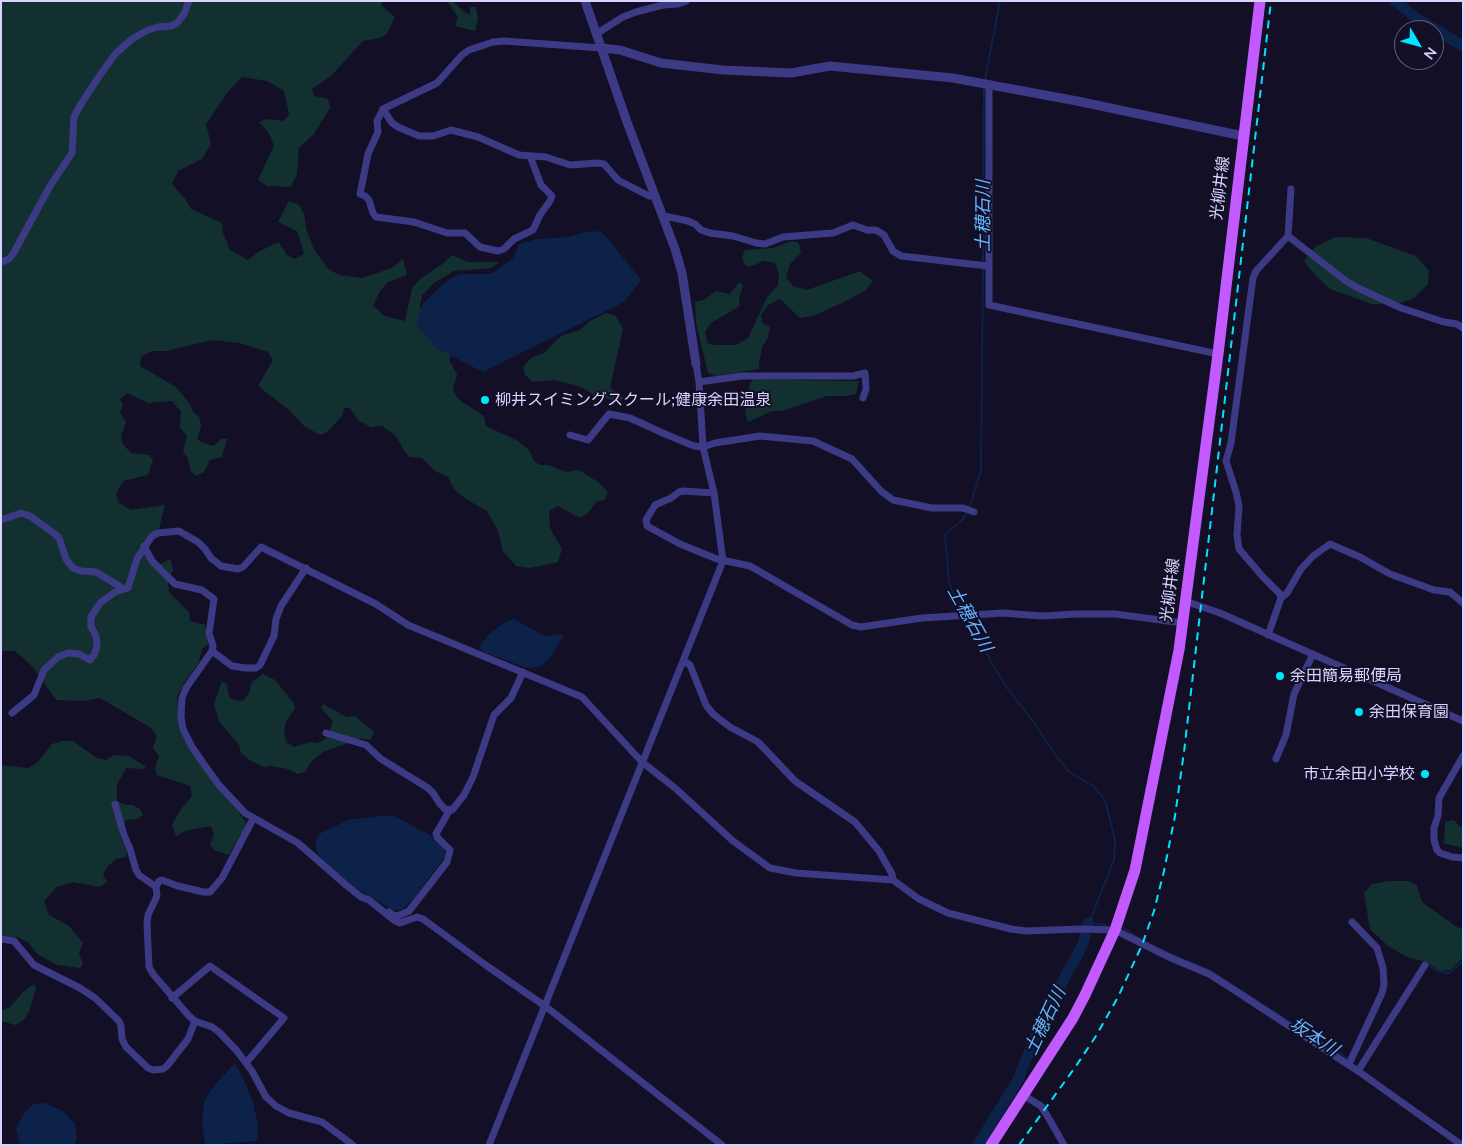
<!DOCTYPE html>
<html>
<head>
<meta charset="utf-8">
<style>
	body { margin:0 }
	#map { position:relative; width:1464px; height:1146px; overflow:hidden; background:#130f26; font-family:Lato,sans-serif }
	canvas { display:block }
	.frame { position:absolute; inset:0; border:2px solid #d9d4ff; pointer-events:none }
	.north { position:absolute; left:1394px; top:20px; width:50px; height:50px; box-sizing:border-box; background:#130f26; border:1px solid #625e7d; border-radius:50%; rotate:127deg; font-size:14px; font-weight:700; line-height:20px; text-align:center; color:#d9d4ff }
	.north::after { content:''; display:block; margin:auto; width:18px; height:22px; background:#00e5ff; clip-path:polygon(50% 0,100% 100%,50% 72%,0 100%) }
</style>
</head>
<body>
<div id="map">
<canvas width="1464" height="1146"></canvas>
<div class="frame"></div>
<div class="north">N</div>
</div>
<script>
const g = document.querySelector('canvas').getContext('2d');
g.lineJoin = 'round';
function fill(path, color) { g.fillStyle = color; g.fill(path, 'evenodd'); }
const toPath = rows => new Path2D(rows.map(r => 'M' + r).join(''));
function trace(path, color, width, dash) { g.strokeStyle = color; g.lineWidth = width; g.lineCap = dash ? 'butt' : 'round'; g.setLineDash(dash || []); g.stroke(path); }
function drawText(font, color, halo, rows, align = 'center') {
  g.font = font + ' Lato,"Noto Sans JP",sans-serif'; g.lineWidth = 4; g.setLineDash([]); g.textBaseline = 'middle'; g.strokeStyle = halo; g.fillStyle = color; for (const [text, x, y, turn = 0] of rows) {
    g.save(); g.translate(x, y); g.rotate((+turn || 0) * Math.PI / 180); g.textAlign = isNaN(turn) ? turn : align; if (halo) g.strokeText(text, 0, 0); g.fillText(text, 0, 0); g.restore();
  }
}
const green = toPath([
	[1,1,383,1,381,5,395,17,387,34,380,38,363,41,331,76,312,89,314,96,328,99,330,108,314,134,299,148,297,174,291,187,267,186,258,180,274,145,268,132,259,122,267,119,284,121,289,114,284,91,267,81,242,77,227,93,206,124,211,144,202,159,178,171,172,184,186,200,191,209,222,223,223,233,230,250,248,260,260,251,279,242,286,254,294,259,304,254,297,231,278,222,289,201,299,205,304,214,307,232,314,249,327,268,339,275,362,278,392,268,403,259,407,275,388,282,380,291,373,306,385,316,405,321,412,288,420,279,444,263,452,255,468,262,500,262,491,268,454,271,434,283,422,295,420,306,424,327,450,348,450,362,457,374,453,390,458,399,484,416,486,426,518,441,529,450,534,461,540,465,549,465,566,472,579,470,598,482,608,492,605,500,596,502,589,512,580,518,558,506,549,511,550,528,562,549,558,562,530,568,516,566,503,551,498,531,487,511,466,499,454,489,448,477,435,471,422,458,409,457,403,449,396,436,382,426,371,427,359,421,350,408,344,408,342,416,327,432,321,435,305,427,289,410,258,386,273,360,268,352,239,343,212,340,166,351,152,351,141,357,140,366,176,387,189,403,194,413,199,416,201,426,197,439,201,442,213,446,221,439,227,439,222,457,210,460,204,472,196,476,191,472,188,459,183,451,187,436,180,427,181,412,172,401,148,403,127,393,120,399,123,405,120,413,126,422,121,436,122,443,131,453,149,455,153,460,148,475,123,481,116,494,119,503,131,510,165,505,159,529,142,543,145,553,161,564,170,559,173,570,168,581,169,592,189,612,190,621,205,625,208,644,202,649,199,662,184,683,177,697,180,729,247,824,229,855,214,850,210,844,214,835,211,826,188,830,176,836,172,825,181,809,192,796,190,786,157,775,155,769,159,756,153,748,157,736,151,728,100,698,84,701,56,700,33,667,15,651,1,651],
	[447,1,453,1,465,13,470,14,470,7,476,7,478,18,475,31,455,26,458,17],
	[1335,237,1366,238,1416,256,1429,271,1428,284,1414,298,1398,304,1372,304,1330,289,1315,275,1304,261,1315,247],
	[792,241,799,243,801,253,790,264,786,278,793,286,807,290,860,271,873,281,866,290,844,302,813,316,800,318,780,299,768,305,761,315,762,323,770,327,768,338,762,347,759,364,760,369,715,376,708,373,696,323,695,302,704,300,716,291,730,294,739,282,743,285,739,299,740,306,711,323,705,332,707,343,715,345,736,345,748,338,767,297,778,285,779,275,775,263,763,261,750,267,745,265,742,258,745,250,773,248],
	[606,313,616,316,623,329,610,388,624,397,620,402,594,395,581,387,554,380,533,382,525,375,523,367,531,358,544,353,561,336,580,330,590,321],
	[754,379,783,380,859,381,856,394,845,396,827,396,782,411,772,411,748,422,745,413,750,383],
	[263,674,275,680,293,702,295,708,286,722,284,734,287,743,294,747,310,742,317,743,326,739,333,721,321,708,323,704,347,717,355,716,374,732,370,740,361,738,323,752,311,762,305,772,297,774,288,769,271,766,264,767,251,761,241,753,239,745,219,721,214,704,222,681,227,684,229,697,235,700,243,701,249,693,252,682],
	[62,741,73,741,97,758,106,760,114,755,129,756,146,767,143,769,126,768,117,785,117,801,125,805,133,805,140,809,143,815,137,819,127,820,119,826,120,837,127,852,126,857,116,859,108,866,103,874,107,882,99,887,73,882,57,887,44,901,49,915,69,926,83,943,79,954,83,963,80,968,57,965,37,954,29,943,18,937,1,936,1,765,28,768,38,762,52,744],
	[1453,820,1463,829,1463,848,1444,843,1445,822],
	[1388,881,1407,881,1417,885,1422,902,1457,927,1463,929,1463,958,1450,970,1440,971,1427,962,1407,957,1388,946,1370,929,1364,893,1372,884],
	[34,984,36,988,30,1009,25,1019,15,1025,1,1021,1,1010,4,1010,10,1007,23,992]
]);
const water = toPath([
	[592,231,601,232,608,239,641,280,624,302,616,306,483,372,436,348,416,324,423,304,443,284,459,274,491,274,513,258,519,244,537,239,567,237],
	[514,619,543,635,549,636,560,634,563,636,551,657,539,667,526,668,482,651,479,647,489,634,504,623],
	[381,816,394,816,428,834,442,845,445,851,444,858,414,898,403,909,394,911,354,887,323,861,318,854,315,843,319,834,348,820],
	[234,1064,236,1065,244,1080,253,1102,257,1121,258,1138,255,1141,209,1145,205,1143,202,1125,204,1102,213,1087],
	[45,1103,63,1111,75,1124,77,1136,75,1145,20,1145,16,1128,25,1112,34,1104]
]);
const stream = toPath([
	[985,80,1000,1],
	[983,262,984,87],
	[969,508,981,471,983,267],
	[967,613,953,595,949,581,945,535,963,519,967,512],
	[970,617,991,662,1007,688,1035,724,1057,757,1069,772,1093,786,1103,797,1107,807,1115,841,1114,860,1089,923,1106,925],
	[1124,928,1139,938],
	[1170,954,1211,971,1348,1059],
	[1427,966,1428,965,1438,971,1449,973,1463,961]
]);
const river = toPath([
	[1395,1,1418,19,1463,46],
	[978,1145,1018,1080,1043,1017,1082,946,1089,923]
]);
const minor = toPath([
	[596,34,623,17,636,12,663,5,678,4,686,1],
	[989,84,989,305,1218,354],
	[383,109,392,123,398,127,419,136,433,136,451,130,478,137,519,155,546,157,570,165,597,163,604,164,618,180,649,196,655,196],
	[530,156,541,185,552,196,550,201,540,215,533,230,514,239,504,249,498,251,480,247,465,233,447,233,414,222,376,217,373,213,369,200,365,196,360,194,368,154,378,132,377,121,383,109,437,83,462,55,469,50,493,42,504,41,601,48],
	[664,216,688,221,695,224,701,230,710,233,733,236,756,243,765,244,783,237,833,233,853,225,867,230,876,230,884,235,893,251,901,256,988,266],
	[1288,236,1346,281,1356,287,1401,308,1444,322,1457,324,1463,328],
	[1,262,9,259,13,254,50,186,72,153,74,117,81,104,100,75,116,53,132,39,148,30,158,27,171,26,177,23,184,14,189,1],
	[699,382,742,376,853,376,865,373,866,389,863,398],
	[570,435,588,440,609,414,630,418,665,434,694,446,703,447,715,443,760,436,813,441,852,459,881,491,893,500,932,508,963,508,974,512],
	[714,493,684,491,679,492,671,498,655,505,646,520,647,526,680,544,717,559,750,566,852,625,861,627,922,618,1003,613,1042,616,1076,614,1115,614,1183,623],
	[1,520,21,513,30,516,55,534,59,538,66,559,73,568,81,571,96,572,124,589],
	[144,546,152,561,175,584,202,590,214,599,209,633,213,646,212,651,186,688,182,698,181,717,183,729,192,747,203,763,219,785,245,813,298,843,346,885,361,897,369,900,395,921,400,923,417,917,423,919,487,966,545,1006,722,1145],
	[1281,598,1287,593,1301,569,1313,556,1330,544,1360,557,1390,574,1434,590,1450,592,1463,603],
	[1185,601,1220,613,1463,721],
	[1268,635,1281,598,1280,594,1263,577,1239,549,1237,535,1239,506,1236,492,1226,461,1231,443,1253,278,1256,271,1288,236,1291,189],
	[212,651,232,666,245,668,256,668,260,665,274,636,276,619,281,606,306,568],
	[684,661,690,665,706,705,713,714,730,727,758,742,795,781,855,822,879,851,892,874,893,880],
	[12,713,34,695,44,670,58,657,68,653,79,654,90,660,94,655,97,647,96,636,91,627,91,617,100,603,115,592,128,588,137,559,152,536,158,533,179,531,198,542,205,549,211,558,221,566,238,569,243,567,261,547,376,604,408,625,582,697,642,762,675,788,733,841,770,868,796,873,893,880,919,899,948,913,1011,929,1026,931,1080,929,1115,930,1171,958,1209,974,1228,986,1358,1071,1462,1145],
	[326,733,366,745,381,759,428,788,433,793,440,804,445,809,452,810,464,795,473,777,494,715,511,698,523,672],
	[1463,756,1439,798,1438,816,1434,828,1434,840,1437,850,1440,853,1452,857,1463,858],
	[1276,759,1286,735,1294,694,1313,654],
	[115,804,124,835,130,849,136,870,139,875,156,887],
	[253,819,222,878,210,892,203,892,178,886,162,880,159,881,156,887,157,896,148,915,147,924,149,967,153,974,189,1016,195,1021,212,1027,219,1032,237,1051,252,1071,266,1097,276,1106,289,1113,322,1122,353,1145],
	[389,912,394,916,400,915,409,911,447,862,450,850,437,837,436,834,449,811],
	[1,939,14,941,34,965,80,988,95,998,119,1021,121,1026,122,1039,126,1047,148,1068,153,1070,163,1069,167,1066,188,1039,195,1021],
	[172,998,210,966,284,1018,246,1063],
	[1349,1064,1382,993,1384,985,1383,968,1377,948,1352,922],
	[1358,1071,1425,965],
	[1023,1095,1041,1106,1048,1117,1064,1145],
	[489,1145,723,561,714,493,703,447,699,382,696,364]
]);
const tertiary = toPath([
	[585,1,627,122,675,249,682,273,696,364],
	[601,48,620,50,661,63,723,70,791,73,830,66,840,67,953,78,1077,101,1243,136]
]);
const primary = toPath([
	[991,1145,1073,1018,1085,995,1115,930,1135,870,1179,650,1218,354,1260,1]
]);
const rail = toPath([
	[1019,1145,1076,1066,1096,1036,1118,997,1142,945,1154,911,1164,871,1175,816,1184,752,1271,1]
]);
const markers = [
	[485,400,5,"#00e5ff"],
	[1280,676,5,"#00e5ff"],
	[1359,712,5,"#00e5ff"],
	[1425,774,5,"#00e5ff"]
];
const streetNames = [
	["光柳井線",1220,188,-83],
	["光柳井線",1170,590,-83]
];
const poiNames = [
	["柳井スイミングスクール;健康余田温泉",495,400],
	["余田簡易郵便局",1290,676],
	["余田保育園",1369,712],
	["市立余田小学校",1415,774,"right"]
];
const waterNames = [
	["土穂石川",983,216,-90],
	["土穂石川",970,619,61],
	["土穂石川",1045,1021,-65],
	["坂本川",1314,1037,33]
];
fill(green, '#12302f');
fill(water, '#0c2248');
trace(stream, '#0c2248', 2);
trace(river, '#0c2248', 11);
trace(minor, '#3d3a85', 7);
trace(tertiary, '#3d3a85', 9);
trace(primary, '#c25bff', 11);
trace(rail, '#00e5ff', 2, [8, 6]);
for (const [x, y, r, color] of markers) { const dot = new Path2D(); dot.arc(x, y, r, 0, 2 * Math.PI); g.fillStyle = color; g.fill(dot); trace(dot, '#130f26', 2); }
drawText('16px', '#d9d4ff', '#130f26', streetNames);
drawText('16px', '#d9d4ff', '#130f26', poiNames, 'left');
drawText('italic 18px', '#62b6ff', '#130f26', waterNames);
</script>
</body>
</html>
